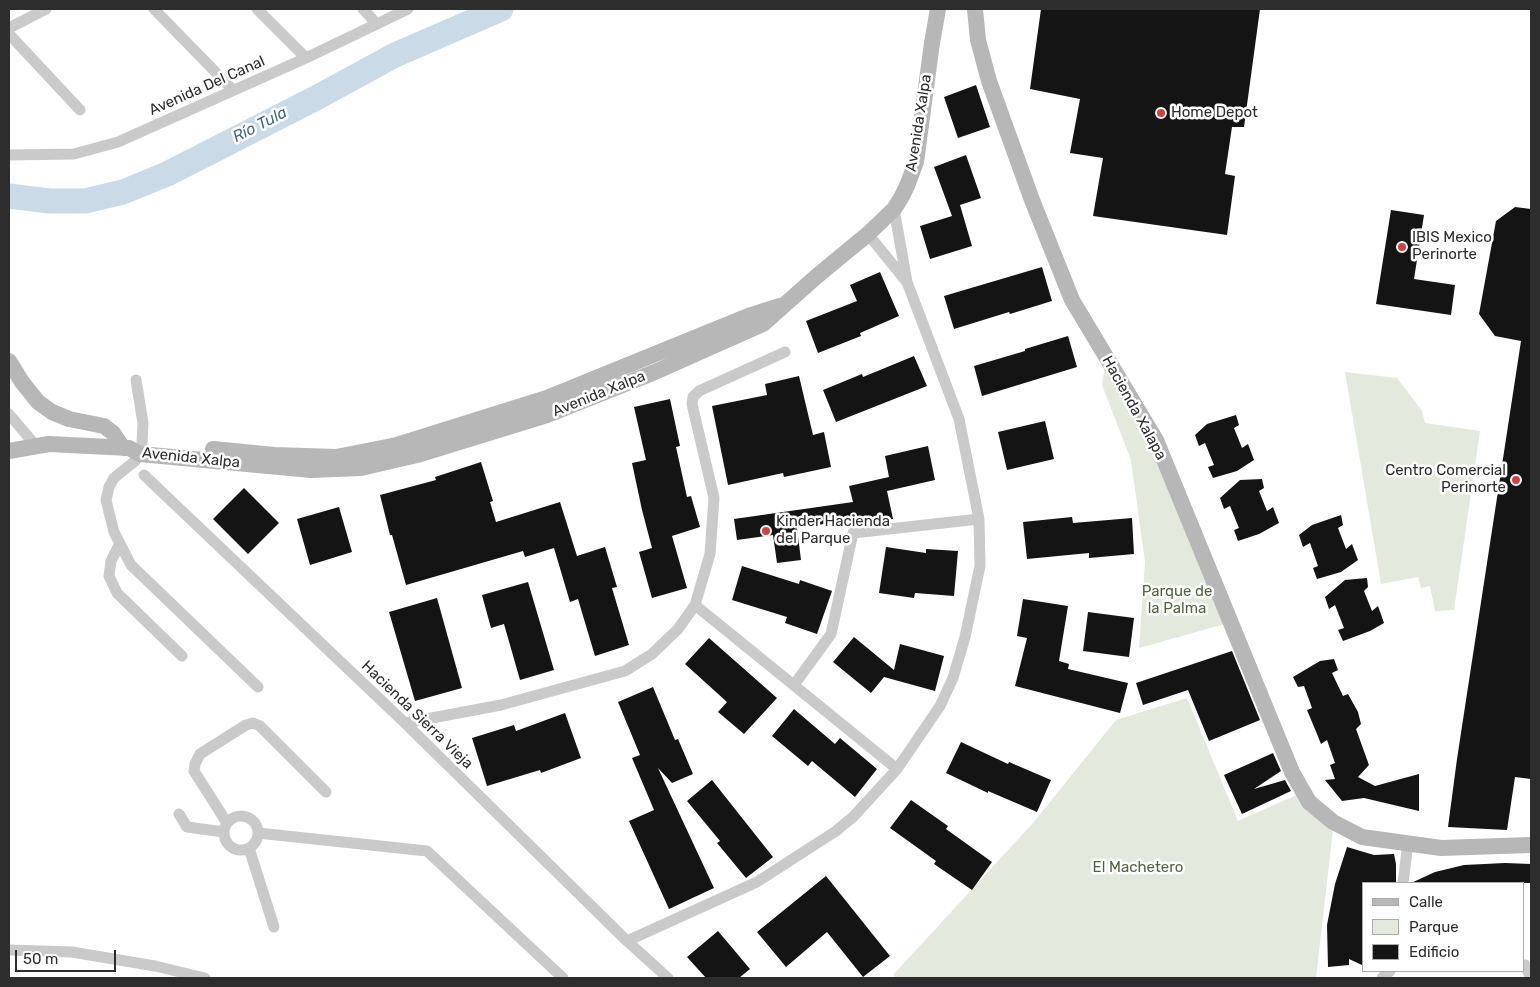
<!DOCTYPE html>
<html>
<head>
<meta charset="utf-8">
<style>
	body { margin:0 }
	#map { position:relative; width:1540px; height:987px; overflow:hidden; background:#fff; font-family:Rubik,sans-serif }
	canvas { display:block }
	.frame { position:absolute; inset:0; border:10px solid #2d2d2d; pointer-events:none }
	.legend { position:absolute; left:1362px; top:882px; width:162px; height:90px; box-sizing:border-box; background:#fff; border:1px solid #ababab; margin:0; padding:6px 9px; list-style:none; font-size:15px; color:#2d2d2d }
	.legend li { display:flex; align-items:center; gap:10px; height:25px }
	.legend b { width:25px; border:1px solid #ababab }
	.scale { position:absolute; left:15px; top:950px; width:101px; height:22px; box-sizing:border-box; border:2px solid #2d2d2d; border-top:0; padding-left:6px; font-size:15px; line-height:18px; white-space:nowrap; color:#2d2d2d; -webkit-text-stroke:4px #fff; paint-order:stroke }
</style>
</head>
<body>
<div id="map">
<canvas width="1540" height="987"></canvas>
<div class="frame"></div>
<ul class="legend">
<li><b style="height:6px;background:#b7b7b7"></b>Calle</li>
<li><b style="height:14px;background:#e3e9dc"></b>Parque</li>
<li><b style="height:14px;background:#141414"></b>Edificio</li>
</ul>
<div class="scale">50 m</div>
</div>
<script>
const g = document.querySelector('canvas').getContext('2d');
g.lineJoin = 'round';
function fill(path, color) { g.fillStyle = color; g.fill(path, 'evenodd'); }
const toPath = rows => new Path2D(rows.map(r => 'M' + r).join(''));
function trace(path, color, width, dash) { g.strokeStyle = color; g.lineWidth = width; g.lineCap = dash ? 'butt' : 'round'; g.setLineDash(dash || []); g.stroke(path); }
function drawText(font, color, halo, rows, align = 'center') {
  g.font = font + ' Rubik,sans-serif'; g.lineWidth = 5; g.setLineDash([]); g.textBaseline = 'middle'; g.strokeStyle = halo; g.fillStyle = color; for (const [text, x, y, turn = 0] of rows) {
    g.save(); g.translate(x, y); g.rotate((+turn || 0) * Math.PI / 180); g.textAlign = isNaN(turn) ? turn : align; if (halo) g.strokeText(text, 0, 0); g.fillText(text, 0, 0); g.restore();
  }
}
const green = toPath([
	[1105,366,1154,452,1225,624,1139,648,1145,562,1131,460,1102,385],
	[1345,372,1397,378,1422,411,1425,423,1480,431,1454,610,1435,611,1430,586,1421,588,1418,577,1381,584],
	[1187,698,1238,821,1301,793,1333,829,1316,978,897,978,893,975,1033,823,1116,720]
]);
const river = toPath([
	[9,196,49,201,85,201,123,192,167,174,316,98,395,55,501,9]
]);
const building = toPath([
	[1041,9,1260,9,1244,127,1232,127,1225,174,1235,176,1227,235,1093,216,1103,158,1070,153,1080,99,1030,89],
	[976,85,990,127,958,138,944,97],
	[966,155,981,198,960,205,972,246,930,259,920,226,952,216,934,167],
	[1515,207,1531,209,1531,779,1515,777,1507,830,1448,827,1457,759,1521,341,1495,336,1479,314,1496,221],
	[1391,210,1424,215,1414,279,1455,285,1451,315,1376,304],
	[1042,267,1052,301,1010,314,1009,312,954,329,944,296],
	[880,272,899,316,860,333,861,336,818,353,806,321,857,301,850,285],
	[1068,336,1077,367,982,396,974,366,1025,351,1025,349],
	[914,356,927,386,836,422,823,390,862,374,863,377],
	[799,376,813,435,824,432,831,467,784,477,783,473,728,485,712,406,767,395,765,384],
	[670,399,680,446,676,447,687,497,691,496,700,527,672,536,687,588,652,598,639,552,652,548,642,510,632,463,646,460,634,407],
	[1236,415,1239,425,1234,428,1242,448,1248,444,1254,460,1237,471,1213,478,1208,467,1214,465,1205,443,1199,446,1195,435,1207,424],
	[1045,421,1054,459,1007,470,998,432],
	[928,446,935,480,887,491,893,519,859,525,857,519,797,528,801,560,777,563,773,535,737,540,734,519,853,502,849,486,889,477,885,456],
	[481,462,493,501,490,502,496,522,560,502,577,556,605,547,617,587,612,588,629,645,595,656,578,599,570,602,554,548,525,557,523,551,406,585,392,535,390,535,380,495,436,480,435,477],
	[1262,479,1264,488,1259,491,1267,511,1273,507,1279,523,1259,534,1238,541,1234,530,1239,528,1230,506,1224,509,1220,498,1240,480],
	[244,488,279,523,248,554,213,519],
	[339,507,352,552,310,565,297,519],
	[1341,515,1343,525,1338,528,1346,549,1352,544,1358,560,1341,572,1317,579,1313,568,1318,566,1310,543,1303,547,1299,535,1312,525],
	[1072,517,1073,523,1132,518,1134,554,1089,558,1089,553,1027,559,1023,522],
	[886,547,926,553,926,549,958,551,954,596,915,593,914,598,879,593],
	[742,566,799,584,800,580,832,591,817,634,785,623,787,617,732,600],
	[1367,578,1368,587,1364,591,1372,611,1378,606,1384,623,1370,631,1343,641,1338,630,1344,628,1335,605,1329,609,1325,597,1345,580],
	[528,582,554,670,520,680,504,624,491,628,482,595],
	[437,598,462,688,415,701,389,612],
	[1023,599,1068,606,1059,661,1069,664,1068,669,1128,683,1120,713,1015,686,1027,638,1017,636],
	[1088,612,1134,618,1129,657,1083,651],
	[854,637,894,670,900,644,944,656,935,691,884,677,871,693,833,662],
	[709,638,777,698,744,734,718,712,727,702,685,664],
	[1232,651,1260,720,1209,741,1188,690,1143,705,1136,683],
	[1334,659,1338,670,1332,673,1343,696,1348,694,1358,712,1361,724,1356,729,1369,765,1358,777,1375,786,1419,774,1419,811,1364,798,1342,801,1325,780,1335,779,1330,765,1335,763,1327,740,1321,744,1317,734,1307,710,1312,708,1304,686,1298,687,1293,677,1320,661],
	[653,687,675,740,678,739,693,774,672,783,658,768,714,888,669,909,629,821,654,810,632,758,640,755,618,702],
	[794,709,835,744,840,738,877,769,855,797,812,761,808,766,772,736],
	[565,713,581,758,541,773,540,770,487,786,472,738,514,725,516,731],
	[961,742,1008,764,1009,762,1051,780,1037,812,988,791,988,793,946,773],
	[1273,753,1281,771,1254,789,1285,780,1291,791,1242,814,1224,775],
	[712,780,773,857,746,878,717,843,720,841,687,801],
	[911,800,948,826,946,829,992,862,972,890,934,864,936,861,890,828],
	[1347,847,1374,855,1394,854,1396,864,1396,883,1364,883,1364,966,1349,959,1349,965,1328,967,1327,925,1335,884],
	[1505,863,1531,864,1531,883,1411,883,1435,872,1464,865],
	[826,876,890,956,863,977,827,932,786,967,757,932],
	[718,931,750,969,739,978,706,978,687,957]
]);
const street = toPath([
	[154,9,233,90],
	[257,9,306,58],
	[363,9,377,24],
	[9,28,46,9],
	[9,34,80,110],
	[9,155,74,154,118,142,306,58,408,9],
	[868,234,906,281],
	[136,380,143,423,142,443,140,454,135,461,114,478,109,487,106,500,114,532,131,565,258,687],
	[9,414,36,446],
	[144,475,405,723,627,941,668,978],
	[119,545,111,561,109,576,117,593,182,656],
	[695,605,897,769],
	[794,685,831,634,853,533,979,519],
	[405,723,501,705,625,671,652,654,678,629,695,605,710,554,714,498,692,404,693,397,699,391,785,352],
	[179,814,187,827,224,832],
	'224 833a17 17 0 1 1 34 0a17 17 0 1 1-34 0Z',
	[227,823,194,771,195,764,200,754,246,725,253,723,260,726,326,792],
	[258,833,427,851,563,978],
	[249,848,274,927],
	[1403,883,1408,843],
	[627,941,757,882,836,831,853,817,897,769,940,706,953,678,965,637,980,566,979,519,959,419,907,282,894,209],
	[9,950,72,952,155,966,205,978],
	[1525,965,1531,978],
	[1382,978,1390,971]
]);
const secondary = toPath([
	[975,9,978,40,989,81,1032,200,1072,300,1156,440,1292,772,1309,802,1333,822,1362,837,1441,848,1531,845],
	[9,361,22,382,38,402,52,412,69,419,104,426,113,433,123,448],
	[213,449,274,455,336,457,397,445,547,398,751,315,779,306],
	[9,451,49,444,129,448,140,454,311,470,361,468,417,455,547,415,655,372,763,324,817,276,868,234,894,209,901,198,907,186,916,162,932,43,938,9]
]);
const markers = [
	[1161,113,5,"#d34043"],
	[1402,247,5,"#d34043"],
	[1516,480,5,"#d34043"],
	[766,531,5,"#d34043"]
];
const streetNames = [
	["Avenida Del Canal",207,86,-24],
	["Avenida Xalpa",919,123,-81],
	["Avenida Xalpa",599,394,-22],
	["Hacienda Xalapa",1134,408,61],
	["Avenida Xalpa",191,458,6],
	["Hacienda Sierra Vieja",417,715,44]
];
const poiNames = [
	["Home Depot",1171,113],
	["IBIS Mexico",1412,238],
	["Perinorte",1412,255],
	["Centro Comercial",1506,471,"right"],
	["Perinorte",1506,488,"right"],
	["Kinder Hacienda",776,522],
	["del Parque",776,539]
];
const parkNames = [
	["Parque de",1177,592],
	["la Palma",1177,609],
	["El Machetero",1138,868]
];
const waterNames = [
	["Río Tula",260,125,-27]
];
fill(green, '#e3e9dc');
trace(river, '#cadbe7', 25);
fill(building, '#141414');
trace(street, '#cacaca', 11);
trace(secondary, '#b7b7b7', 16);
for (const [x, y, r, color] of markers) { const dot = new Path2D(); dot.arc(x, y, r, 0, 2 * Math.PI); g.fillStyle = color; g.fill(dot); trace(dot, '#fff', 2); }
drawText('15px', '#2d2d2d', '#fff', streetNames);
drawText('15px', '#2d2d2d', '#fff', poiNames, 'left');
drawText('15px', '#4f643f', '#fff', parkNames);
drawText('italic 16px', '#436987', '#fff', waterNames);
</script>
</body>
</html>
